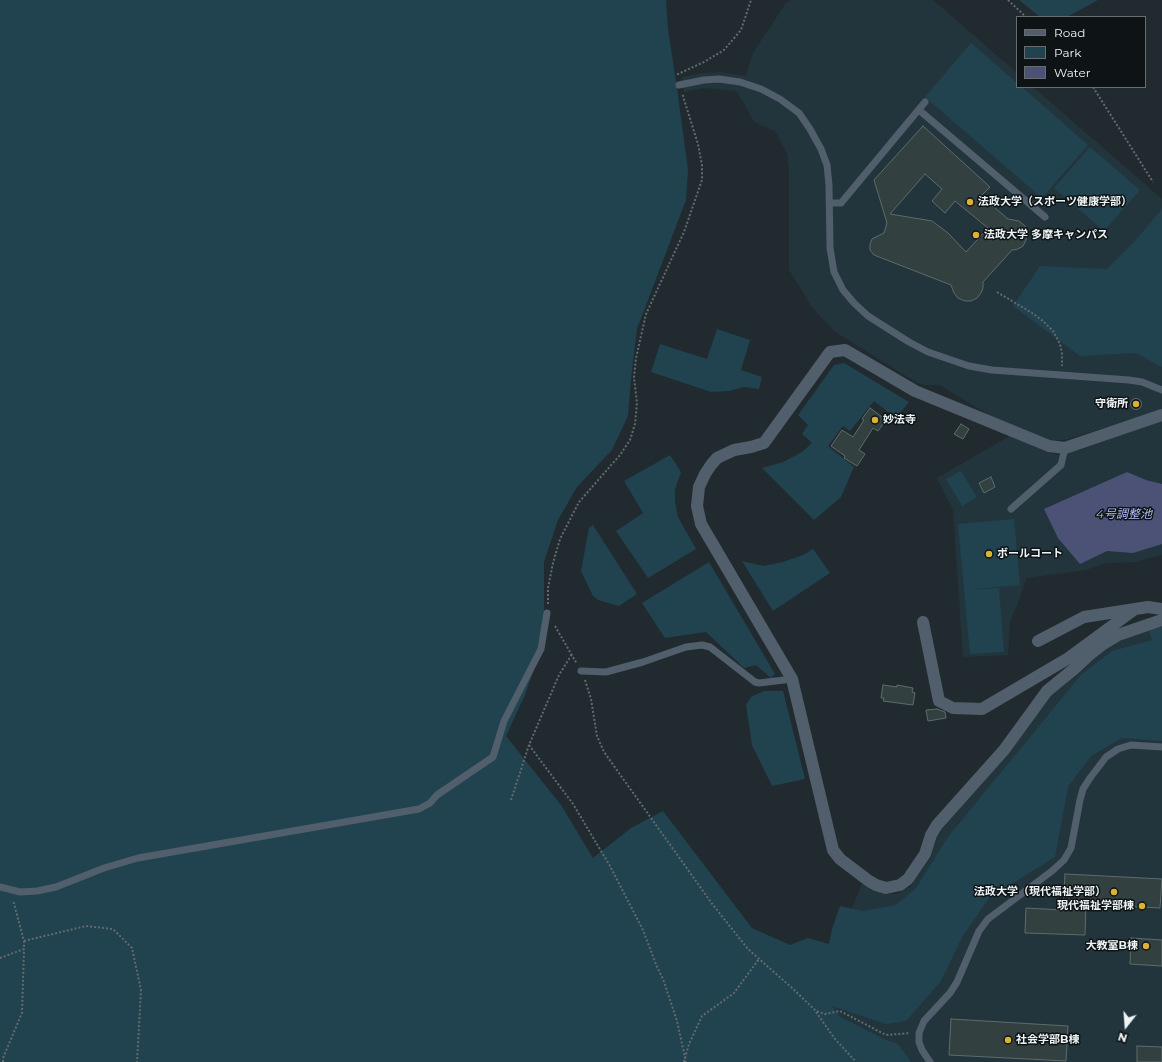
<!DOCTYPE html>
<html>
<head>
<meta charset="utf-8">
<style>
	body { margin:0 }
	#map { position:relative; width:1162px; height:1062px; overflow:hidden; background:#212b2f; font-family:Montserrat,sans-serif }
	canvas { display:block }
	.legend { position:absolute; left:1016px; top:16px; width:130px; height:72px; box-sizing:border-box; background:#0e1315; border:1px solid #676d6f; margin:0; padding:5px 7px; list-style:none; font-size:12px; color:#edf4f6 }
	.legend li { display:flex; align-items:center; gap:8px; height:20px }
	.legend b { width:20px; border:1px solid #676d6f }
	.north { position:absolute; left:1106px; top:1006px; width:40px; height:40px; -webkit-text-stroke:3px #0e1315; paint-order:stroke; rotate:197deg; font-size:11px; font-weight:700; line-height:16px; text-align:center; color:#edf4f6 }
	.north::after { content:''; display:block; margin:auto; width:14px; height:18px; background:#edf4f6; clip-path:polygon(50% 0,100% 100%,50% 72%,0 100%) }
</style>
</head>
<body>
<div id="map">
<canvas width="1162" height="1062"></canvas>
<ul class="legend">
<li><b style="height:5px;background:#515e6b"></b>Road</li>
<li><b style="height:11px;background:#21424f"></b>Park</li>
<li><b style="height:11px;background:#4c5176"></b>Water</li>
</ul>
<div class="north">N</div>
</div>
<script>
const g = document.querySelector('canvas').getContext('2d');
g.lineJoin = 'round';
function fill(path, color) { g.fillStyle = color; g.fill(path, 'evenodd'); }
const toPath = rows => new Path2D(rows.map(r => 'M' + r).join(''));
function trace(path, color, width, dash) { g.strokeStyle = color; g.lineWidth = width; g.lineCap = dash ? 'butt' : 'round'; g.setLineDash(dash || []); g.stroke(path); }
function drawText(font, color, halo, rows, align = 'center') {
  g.font = font + ' Montserrat,"Noto Sans JP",sans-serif'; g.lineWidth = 3; g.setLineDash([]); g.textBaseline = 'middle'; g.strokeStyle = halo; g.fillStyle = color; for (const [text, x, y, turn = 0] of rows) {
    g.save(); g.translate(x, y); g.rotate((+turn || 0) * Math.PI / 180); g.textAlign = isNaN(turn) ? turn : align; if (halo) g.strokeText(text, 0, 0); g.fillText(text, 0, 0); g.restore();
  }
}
const built = toPath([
	[792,0,933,0,1017,73,1017,87,1033,87,1162,199,1162,410,1065,440,1051,440,1039,436,991,416,940,385,924,385,916,382,834,331,812,307,789,270,789,169,787,153,775,131,754,122,737,91,704,88,684,92,682,77,705,73,720,72,746,76,753,53,786,3],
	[1162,420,1162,555,1135,562,1106,563,1086,570,1026,578,1019,601,1010,621,1008,655,963,657,953,510,937,478,1010,436,1057,455,1082,449],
	[1162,625,1162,1062,837,1062,802,1027,862,884,872,890,886,894,896,894,910,887,931,857,936,840,945,825,1051,694,1077,675,1093,658,1106,648,1119,641]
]);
const green = toPath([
	[0,0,666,0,668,29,677,88,688,170,686,200,637,329,631,379,628,416,612,450,577,487,558,520,544,562,544,618,541,649,525,695,506,736,561,805,593,858,631,828,663,811,752,928,790,945,808,938,829,944,832,929,840,906,863,911,896,905,916,888,948,837,1081,675,1112,651,1152,640,1149,631,1162,627,1162,741,1122,738,1091,756,1068,787,1055,857,989,898,962,937,941,981,906,1021,886,1024,832,1006,840,1017,884,1039,898,1044,911,1062,0,1062],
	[1019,0,1098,0,1067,17,1040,17],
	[971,43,1017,83,1017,87,1022,87,1088,145,1042,198,925,97],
	[1090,147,1140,190,1104,231,1054,188],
	[1162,209,1162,367,1136,353,1080,356,1013,306,1040,266,1107,269,1135,241],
	[717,329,750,340,741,370,762,377,759,389,744,387,729,391,711,392,651,372,660,344,707,359],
	[844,363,909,402,896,418,874,401,850,431,843,426,828,446,854,467,841,497,814,520,762,468,783,462,802,452,812,443,802,434,808,425,798,415,834,365],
	[670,455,681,472,675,489,675,502,678,517,696,549,648,578,616,531,643,513,624,481],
	[961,471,977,497,962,506,946,479],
	[1014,519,1020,585,964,590,958,524],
	[593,525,637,594,619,606,598,600,593,596,581,571,589,528],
	[813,549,830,573,773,611,742,561,763,566,783,562,803,555],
	[709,562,775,674,771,678,756,665,744,668,706,632,665,638,642,603],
	[999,588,1004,652,970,654,964,590],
	[764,691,783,691,805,779,772,786,752,745,746,705,751,697]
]);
const water = toPath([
	[1127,472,1146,480,1162,484,1162,544,1133,553,1107,551,1080,564,1058,538,1044,509]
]);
const building = toPath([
	[923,126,990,187,981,196,1008,219,1019,221,1025,226,1027,233,1026,240,1023,246,1018,249,1012,250,983,282,983,288,981,293,977,298,971,301,965,301,958,298,954,293,951,285,874,255,870,250,870,244,872,239,884,233,887,223,874,180,923,126],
	[925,174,942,189,932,201,945,213,955,201,988,228,966,252,948,233,932,221,890,214,925,174],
	'1130.5 404a5.5 5.5 0 1 1 11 0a5.5 5.5 0 1 1-11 0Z',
	[870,408,886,420,878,431,873,428,859,450,865,454,857,466,844,458,845,456,831,446,842,430,853,437,864,420,862,419,870,408],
	[961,424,969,429,963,439,954,434,961,424],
	[991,477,995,487,984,493,979,483,991,477],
	[883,685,897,687,897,685,913,688,912,692,915,693,913,705,883,701,884,698,881,698,883,685],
	[937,709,945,712,946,718,928,721,926,710,937,709],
	[1065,874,1162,879,1160,908,1086,904,1085,935,1025,933,1026,908,1063,910,1065,874],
	[1131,938,1162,940,1162,966,1130,964,1131,938],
	[951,1019,1068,1026,1066,1061,949,1055,951,1019],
	[1137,1046,1162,1047,1162,1062,1137,1062,1137,1046]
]);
const path = toPath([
	[1008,0,1026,17],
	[678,75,678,74,704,62,724,50,741,30,751,0],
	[1093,87,1153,182],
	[997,292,1032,313,1043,321,1053,331,1060,344,1062,354,1062,366],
	[548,604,548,588,553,563,560,539,579,502,620,455,630,440,635,424,637,403,634,377,636,358,646,314,684,232,702,180,702,165,698,144,682,93],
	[555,626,577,664],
	[585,680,591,699,597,736,604,752,713,905,748,949,792,988,816,1011,825,1014,840,1011,886,1035,910,1033],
	[529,745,573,804,610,866,643,930,657,967,663,979,677,1021,686,1062],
	[511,800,529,745,559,675,572,654],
	[24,941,86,926,113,929,132,948,141,990,137,1062],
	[0,958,24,949,24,941,13,900],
	[816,1012,835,1039,856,1062],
	[3,1062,3,1058,22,1013,24,949],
	[684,1062,689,1044,702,1016,734,993,759,959]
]);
const service = toPath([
	[679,85,704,80,719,79,740,82,761,89,780,99,799,113,810,129,821,149,827,165,829,185,830,248,834,272,843,290,854,303,868,316,909,342,928,352,969,366,992,370,1129,380,1142,382,1162,390],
	[919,110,1045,217],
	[829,203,841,203,925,102],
	[1011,509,1061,465,1065,448],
	[581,671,606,672,643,662,686,647,702,645,710,647,755,682,759,683,792,679],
	[0,887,20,892,37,891,56,887,104,868,138,858,419,809,430,803,437,795,493,757,504,721,541,649,547,613],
	[930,1062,922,1050,919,1042,919,1033,924,1021,950,993,957,982,979,931,988,919,1052,871,1064,860,1071,848,1080,800,1083,789,1090,778,1106,757,1118,749,1131,745,1162,747]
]);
const minor = toPath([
	[1162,415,1065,448,1049,446,915,391,845,350,830,352,764,443,751,447,734,450,717,458,711,465,705,474,699,487,697,506,701,524,792,679,833,850,840,859,869,881,876,885,886,888,900,885,908,879,925,854,931,835,937,825,1004,750,1047,691,1074,669,1089,655,1103,644,1118,635,1162,620],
	[923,622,939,701,953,708,982,709,1067,659,1135,609],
	[1038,641,1084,617,1148,607,1162,609]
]);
const markers = [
	[970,202,4,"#dab333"],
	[976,235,4,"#dab333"],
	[1136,404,4,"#dab333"],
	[875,420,4,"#dab333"],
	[989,554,4,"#dab333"],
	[1114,892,4,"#dab333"],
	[1142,906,4,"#dab333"],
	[1146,946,4,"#dab333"],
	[1008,1040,4,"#dab333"]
];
const poiNames = [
	["法政大学（スポーツ健康学部）",978,202],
	["法政大学 多摩キャンパス",984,235],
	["守衛所",1128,404,"right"],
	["妙法寺",883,420],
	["ボールコート",997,554],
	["法政大学（現代福祉学部）",1106,892,"right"],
	["現代福祉学部棟",1134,906,"right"],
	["大教室B棟",1138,946,"right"],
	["社会学部B棟",1016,1040]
];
const waterNames = [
	["4号調整池",1124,514]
];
fill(built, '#23353c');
fill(green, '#21424f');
fill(water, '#4c5176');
fill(building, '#334040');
trace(building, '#5e6b6c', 1);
trace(path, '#626b6e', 2, [2, 2]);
trace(service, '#515e6b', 7);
trace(minor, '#515e6b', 12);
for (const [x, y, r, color] of markers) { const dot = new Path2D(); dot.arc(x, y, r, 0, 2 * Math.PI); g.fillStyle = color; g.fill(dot); trace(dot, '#0e1315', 1.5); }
drawText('bold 11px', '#edf4f6', '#0e1315', poiNames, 'left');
drawText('italic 12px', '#b3bcfb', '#0e1315', waterNames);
</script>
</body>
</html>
